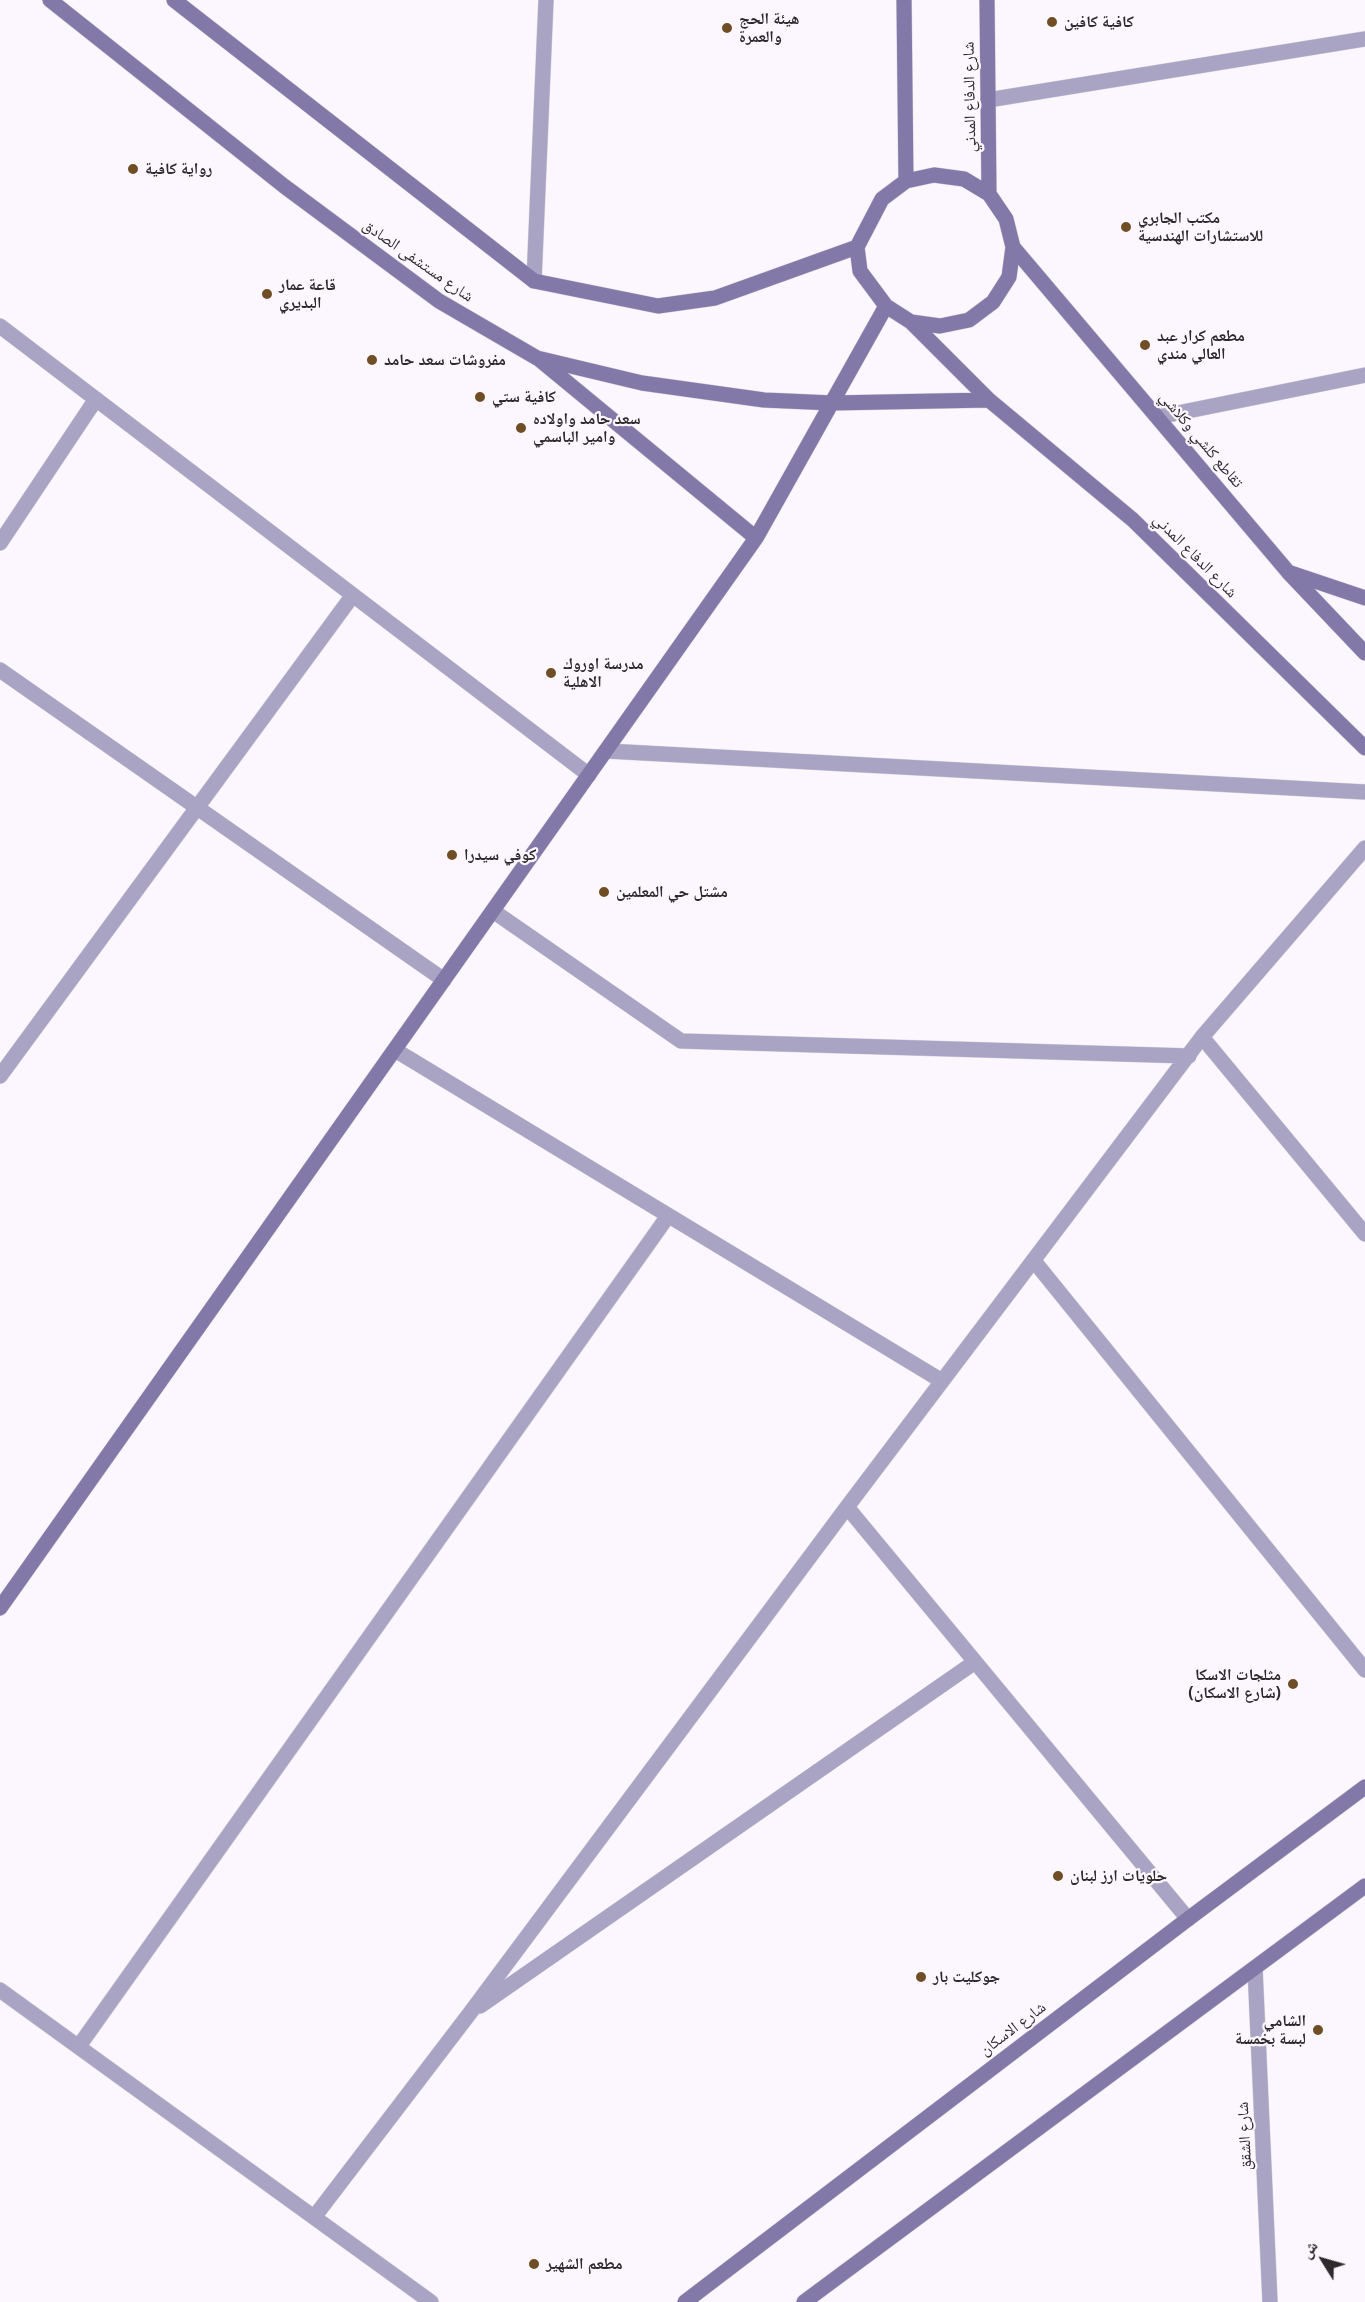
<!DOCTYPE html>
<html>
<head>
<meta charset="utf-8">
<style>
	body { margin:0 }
	#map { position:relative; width:1365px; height:2302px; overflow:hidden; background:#fcf7fe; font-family:"Noto Sans","Noto Naskh Arabic",sans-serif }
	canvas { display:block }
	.north { position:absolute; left:1293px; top:2230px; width:60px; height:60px; -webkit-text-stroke:4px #fcf7fe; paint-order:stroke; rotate:307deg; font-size:16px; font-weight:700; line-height:24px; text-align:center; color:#2c2a2d }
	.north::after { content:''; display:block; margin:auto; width:21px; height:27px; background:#2c2a2d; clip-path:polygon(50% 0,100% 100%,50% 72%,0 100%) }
</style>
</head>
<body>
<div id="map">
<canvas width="1365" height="2302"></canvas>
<div class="north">ش</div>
</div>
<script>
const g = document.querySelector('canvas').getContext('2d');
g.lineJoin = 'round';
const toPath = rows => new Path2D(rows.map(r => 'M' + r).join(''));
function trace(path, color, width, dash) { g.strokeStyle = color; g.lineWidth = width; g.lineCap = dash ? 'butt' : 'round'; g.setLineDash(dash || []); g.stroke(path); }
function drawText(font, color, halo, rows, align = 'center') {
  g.font = font + ' "Noto Sans","Noto Naskh Arabic",sans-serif'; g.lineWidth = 4.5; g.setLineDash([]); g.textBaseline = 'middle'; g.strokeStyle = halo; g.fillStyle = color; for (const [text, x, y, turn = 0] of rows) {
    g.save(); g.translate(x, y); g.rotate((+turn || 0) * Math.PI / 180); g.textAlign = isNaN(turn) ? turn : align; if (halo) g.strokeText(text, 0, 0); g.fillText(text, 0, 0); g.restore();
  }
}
const street = toPath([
	[988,100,1365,39],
	[534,281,546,0],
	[0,326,589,775],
	[1158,417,1365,375],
	[0,543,96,399],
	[0,670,444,980],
	[607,751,1365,792],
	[493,911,681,1041,1189,1056],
	[1202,1037,1365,1234],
	[395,1050,942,1381],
	[0,1076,353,595],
	[1034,1261,1365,1670],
	[847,1507,1188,1919],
	[1255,1968,1270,2302],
	[0,1990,431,2302],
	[480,2006,975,1662],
	[79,2046,668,1216],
	[315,2216,470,2013,847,1507,1202,1037,1365,848]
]);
const secondary = toPath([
	[50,0,284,186,439,301,537,358,642,383,764,400,832,403,989,400],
	[174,0,534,281,658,306,715,298,857,247],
	[904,0,906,181],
	[987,0,989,194],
	[934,175,964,179,989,194,1006,219,1013,247,1009,277,993,302,969,320,940,326,911,322,886,306,860,271,857,247,882,199,906,181,934,175],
	[1013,247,1289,573,1365,653],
	[911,322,989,400,1133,520,1365,748],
	[540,360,756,538],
	[1291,573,1365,598],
	[0,1608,756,538,886,306],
	[685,2302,1188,1919,1365,1787],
	[804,2302,1365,1886]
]);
const markers = [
	[1052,22,6,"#6f4e25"],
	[727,28,6,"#6f4e25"],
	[133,169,6,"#6f4e25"],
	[1126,227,6,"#6f4e25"],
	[267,294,6,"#6f4e25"],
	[1145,345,6,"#6f4e25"],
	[372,360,6,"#6f4e25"],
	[480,397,6,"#6f4e25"],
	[521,428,6,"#6f4e25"],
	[551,673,6,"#6f4e25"],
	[452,855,6,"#6f4e25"],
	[604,892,6,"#6f4e25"],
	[1293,1684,6,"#6f4e25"],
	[1058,1876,6,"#6f4e25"],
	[921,1977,6,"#6f4e25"],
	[1318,2030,6,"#6f4e25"],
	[534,2264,6,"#6f4e25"]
];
const poiNames = [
	["هيئة الحج",739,19],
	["والعمرة",739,37],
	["كافية كافين",1064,22],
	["رواية كافية",145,169],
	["مكتب الجابري",1138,218],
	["للاستشارات الهندسية",1138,236],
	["قاعة عمار",279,285],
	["البديري",279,303],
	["مطعم كرار عبد",1157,336],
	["العالي مندي",1157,354],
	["مفروشات سعد حامد",384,360],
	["كافية ستي",492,397],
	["سعد حامد واولاده",533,419],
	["وامير الباسمي",533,437],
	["مدرسة اوروك",563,664],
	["الاهلية",563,682],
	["كوفي سيدرا",464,855],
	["مشتل حي المعلمين",616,892],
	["مثلجات الاسكا",1281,1675,"right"],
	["(شارع الاسكان)",1281,1693,"right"],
	["حلويات ارز لبنان",1070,1876],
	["جوكليت بار",933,1977],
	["الشامي",1306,2021,"right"],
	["لبسة بخمسة",1306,2039,"right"],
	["مطعم الشهير",546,2264]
];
const streetNames = [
	["شارع الدفاع المدني",970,97,-91],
	["شارع مستشفى الصادق",418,261,35],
	["تقاطع كلشي وكلاشي",1201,440,50],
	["شارع الدفاع المدني",1195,556,45],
	["شارع الاسكان",1013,2029,-37],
	["شارع الشقق",1245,2136,-93]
];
trace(street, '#d7d2d8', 16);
trace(secondary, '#d7d2d8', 16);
trace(street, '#a9a3c4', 15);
trace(secondary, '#8379a8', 15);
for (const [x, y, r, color] of markers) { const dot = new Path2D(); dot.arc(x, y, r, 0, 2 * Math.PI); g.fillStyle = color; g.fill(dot); trace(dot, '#fcf7fe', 2); }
drawText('bold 16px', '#2c2a2d', '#fcf7fe', poiNames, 'left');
drawText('16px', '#2c2a2d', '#fcf7fe', streetNames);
</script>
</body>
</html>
